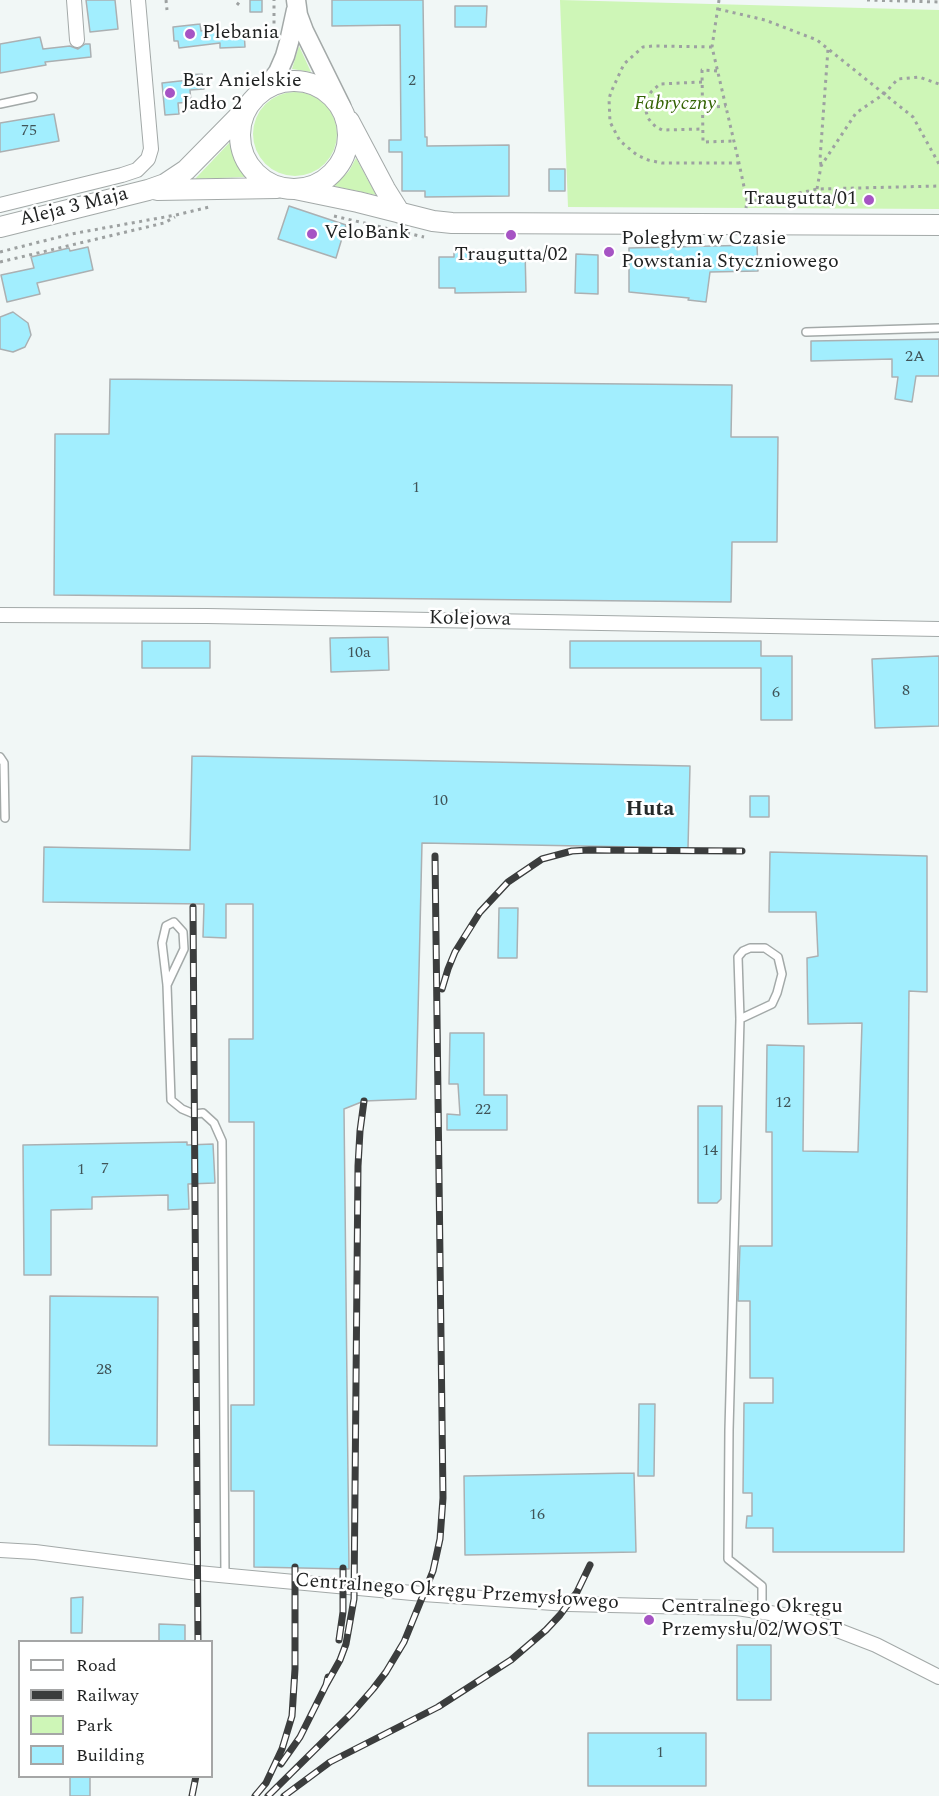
<!DOCTYPE html>
<html>
<head>
<meta charset="utf-8">
<style>
	body { margin:0 }
	#map { position:relative; width:939px; height:1796px; overflow:hidden; background:#f1f7f6; font-family:Spectral,serif }
	canvas { display:block }
	.legend { position:absolute; left:18px; top:1640px; width:195px; height:138px; box-sizing:border-box; background:#fff; border:2px solid #a5a6a6; margin:0; padding:8px 10px; list-style:none; font-size:18px; color:#1f2121 }
	.legend li { display:flex; align-items:center; gap:12px; height:30px }
	.legend b { width:30px; border:2px solid #a5a6a6 }
</style>
</head>
<body>
<div id="map">
<canvas width="939" height="1796"></canvas>
<ul class="legend">
<li><b style="height:8px;background:#fff"></b>Road</li>
<li><b style="height:8px;background:#3b3d3d"></b>Railway</li>
<li><b style="height:16px;background:#cef6b7"></b>Park</li>
<li><b style="height:16px;background:#a2eefe"></b>Building</li>
</ul>
</div>
<script>
const g = document.querySelector('canvas').getContext('2d');
g.lineJoin = 'round';
function fill(path, color) { g.fillStyle = color; g.fill(path, 'evenodd'); }
const toPath = rows => new Path2D(rows.map(r => 'M' + r).join(''));
function trace(path, color, width, dash) { g.strokeStyle = color; g.lineWidth = width; g.lineCap = dash ? 'butt' : 'round'; g.setLineDash(dash || []); g.stroke(path); }
function drawText(font, color, halo, rows, align = 'center') {
  g.font = font + ' Spectral,serif'; g.lineWidth = 5; g.setLineDash([]); g.textBaseline = 'middle'; g.strokeStyle = halo; g.fillStyle = color; for (const [text, x, y, turn = 0] of rows) {
    g.save(); g.translate(x, y); g.rotate((+turn || 0) * Math.PI / 180); g.textAlign = isNaN(turn) ? turn : align; if (halo) g.strokeText(text, 0, 0); g.fillText(text, 0, 0); g.restore();
  }
}
const green = toPath([
	[560,0,939,10,939,209,568,207],
	[299,46,311,72,292,69],
	'253 134a42 42 0 1 1 84 0a42 42 0 1 1-84 0Z',
	[231,141,234,159,245,177,195,179],
	[356,158,376,195,334,186,349,171]
]);
const building = toPath([
	[86,0,115,0,118,29,90,32,86,0],
	[250,0,262,0,262,12,250,12,250,0],
	[332,0,423,0,425,137,427,137,427,146,509,145,509,196,425,197,425,191,402,191,402,152,389,152,389,140,401,140,400,25,332,26,332,0],
	[455,6,487,6,486,27,455,27,455,6],
	[200,24,201,31,206,30,206,32,244,31,245,47,220,48,220,43,179,48,178,41,174,41,173,27,200,24],
	[40,37,43,49,70,46,78,49,85,44,90,44,91,57,45,62,46,65,0,73,0,44,40,37],
	[202,74,204,89,190,90,191,102,178,103,179,114,165,115,162,83,189,80,189,83,188,75,202,74],
	[54,114,59,141,0,152,0,123,54,114],
	[549,169,565,169,565,191,549,191,549,169],
	[289,206,346,225,336,258,278,239,289,206],
	[757,245,758,271,710,272,706,302,688,300,689,298,629,292,629,248,757,245],
	[88,247,93,270,37,283,40,294,7,302,1,275,34,268,31,257,69,248,70,251,88,247],
	[525,250,526,292,455,293,455,288,439,288,439,257,454,257,454,252,525,250],
	[576,254,598,255,598,294,575,293,576,254],
	[13,312,28,323,31,335,25,347,13,352,0,349,0,317,13,312],
	[939,339,939,376,916,376,912,402,895,399,898,377,892,377,892,359,811,361,811,341,939,339],
	[110,379,732,385,731,437,778,437,777,542,732,542,731,602,54,595,55,434,109,434,110,379],
	[388,637,389,670,331,672,330,638,388,637],
	[142,641,210,641,210,668,142,668,142,641],
	[570,641,761,641,761,656,792,656,792,720,761,720,761,668,570,668,570,641],
	[939,656,939,726,875,728,872,659,939,656],
	[192,756,690,766,688,848,422,843,416,1099,364,1101,344,1109,349,1569,254,1567,254,1491,231,1491,231,1405,254,1405,254,1122,229,1122,229,1039,253,1039,253,904,226,904,226,938,203,937,204,904,43,902,44,847,190,850,192,756],
	[750,796,769,796,769,817,750,817,750,796],
	[770,852,927,856,927,992,909,991,904,1552,773,1552,773,1528,746,1528,747,1516,752,1516,752,1493,743,1493,744,1403,773,1403,773,1378,750,1378,750,1301,738,1301,740,1246,772,1246,772,1132,766,1132,767,1045,804,1046,803,1151,858,1152,862,1023,808,1024,807,958,818,956,816,912,769,912,770,852],
	[499,908,518,908,517,958,498,958,499,908],
	[450,1033,484,1033,484,1095,507,1095,507,1130,447,1130,447,1114,460,1115,458,1084,449,1084,450,1033],
	[698,1106,722,1106,721,1199,717,1203,698,1203,698,1106],
	[187,1142,187,1145,213,1144,214,1163,215,1183,188,1184,189,1209,168,1210,168,1195,92,1197,92,1209,51,1210,51,1275,24,1275,23,1145,187,1142],
	[50,1296,158,1297,157,1446,49,1445,50,1296],
	[639,1404,655,1404,654,1476,638,1476,639,1404],
	[634,1473,636,1552,465,1555,464,1476,634,1473],
	[83,1597,82,1633,71,1633,71,1598,83,1597],
	[159,1624,185,1625,185,1641,159,1641,159,1624],
	[737,1645,771,1645,771,1700,737,1700,737,1645],
	[588,1733,706,1733,706,1786,588,1786,588,1733],
	[70,1776,90,1776,90,1796,70,1796,70,1776]
]);
const path = toPath([
	[166,0,167,10],
	[719,0,712,47,739,163,747,201,746,208],
	[867,0,939,2],
	[237,5,241,0],
	[718,9,765,20,817,40,913,117,939,164],
	[274,31,274,0],
	[712,47,653,46,643,47,624,64,611,92,609,99,610,122,620,141,637,155,648,160,662,163,739,163],
	[717,71,702,70,703,142,733,141],
	[702,82,660,84,651,92,647,99,645,108,648,118,651,122,656,127,662,130,702,129],
	[702,108,726,106],
	[821,165,820,159,828,49],
	[817,189,821,166,856,113,884,94,898,79,919,77,939,84],
	[747,201,774,199,817,189,939,186],
	[334,216,424,237],
	[0,252,71,234,176,215,209,207],
	[0,262,164,223,175,217]
]);
const service = toPath([
	[0,104,33,97],
	[806,332,939,328],
	[0,757,4,763,5,818],
	[167,985,184,949,183,932,174,922,166,926,162,943,167,985,171,1100,182,1109,194,1114,203,1113,214,1123,222,1141,225,1576],
	[740,1019,772,1004,777,993,782,974,778,957,765,948,750,948,743,951,738,957,740,1019,729,1430,728,1559,762,1586,762,1611]
]);
const minor = toPath([
	[74,0,77,40],
	[0,205,122,175,137,170,148,159,151,149,138,0],
	[0,615,207,616,939,629],
	[0,1550,35,1552,198,1573,423,1594,568,1604,737,1608,783,1615,832,1628,876,1645,939,1677]
]);
const tertiary = toPath([
	[296,0,298,15,304,31,341,106],
	[266,88,278,72,285,56,289,42,296,10]
]);
const secondary = toPath([
	'240 135a54 54 0 1 1 108 0a54 54 0 1 1-108 0Z',
	[349,121,385,189,400,213],
	[295,189,358,202,433,221,452,223,939,225],
	[157,190,277,188],
	[0,227,148,190,165,184,186,170,245,110]
]);
const rail = toPath([
	[193,907,198,1642],
	[442,989,448,969,455,952,480,912,508,882,542,859,572,851,589,850,742,851],
	[339,1640,343,1612,343,1568],
	[326,1685,340,1660,346,1644,354,1599,358,1166,360,1131,364,1101],
	[281,1764,300,1737,326,1685,328,1677],
	[192,1796,196,1776],
	[255,1796,266,1783,282,1749,292,1716,295,1669,295,1567],
	[268,1796,352,1713,373,1689,386,1672,404,1642,433,1571,440,1539,443,1498,435,856],
	[284,1796,330,1762,438,1707,511,1660,546,1630,560,1615,577,1592,590,1565]
]);
const markers = [
	[190,34,6,"#a654c4"],
	[170,93,6,"#a654c4"],
	[869,200,6,"#a654c4"],
	[312,234,6,"#a654c4"],
	[511,235,6,"#a654c4"],
	[609,252,6,"#a654c4"],
	[649,1620,6,"#a654c4"]
];
const numberNames = [
	["2",412,82],
	["75",29,132],
	["2A",915,358],
	["1",416,489],
	["10a",359,654],
	["8",906,692],
	["6",776,694],
	["10",440,802],
	["12",783,1104],
	["22",483,1111],
	["14",710,1152],
	["7",105,1170],
	["1",81,1171],
	["28",104,1371],
	["16",537,1516],
	["1",660,1754]
];
const poiNames = [
	["Plebania",202,34],
	["Bar Anielskie",182,82],
	["Jadło 2",182,105],
	["Traugutta/01",857,200,"right"],
	["VeloBank",324,234],
	["Poległym w Czasie",621,240],
	["Powstania Styczniowego",621,263],
	["Traugutta/02",511,256,"center"],
	["Centralnego Okręgu",661,1608],
	["Przemysłu/02/WOST",661,1631]
];
const parkNames = [
	["Fabryczny",675,105]
];
const streetNames = [
	["Aleja 3 Maja",74,208,-14],
	["Kolejowa",470,620,1],
	["Centralnego Okręgu Przemysłowego",457,1593,4]
];
const neighbourhoodNames = [
	["Huta",650,811]
];
fill(green, '#cef6b7');
fill(building, '#a2eefe');
trace(building, '#abb0b2', 1.5);
trace(service, '#a3a9a8', 10);
trace(minor, '#a3a9a8', 16);
trace(tertiary, '#a3a9a8', 21);
trace(secondary, '#a3a9a8', 22);
trace(path, '#9da1a1', 3, [3, 4.5]);
trace(service, '#fff', 7);
trace(minor, '#fff', 14);
trace(tertiary, '#fff', 18);
trace(secondary, '#fff', 20);
trace(rail, '#3b3d3d', 7);
trace(rail, '#fff', 4.5, [14]);
for (const [x, y, r, color] of markers) { const dot = new Path2D(); dot.arc(x, y, r, 0, 2 * Math.PI); g.fillStyle = color; g.fill(dot); trace(dot, '#fff', 2); }
drawText('16px', '#405458', null, numberNames);
drawText('20px', '#1f2121', '#fff', poiNames, 'left');
drawText('italic 20px', '#346304', '#fff', parkNames);
drawText('20px', '#1f2121', '#fff', streetNames);
drawText('bold 21px', '#262a2a', '#fff', neighbourhoodNames);
</script>
</body>
</html>
